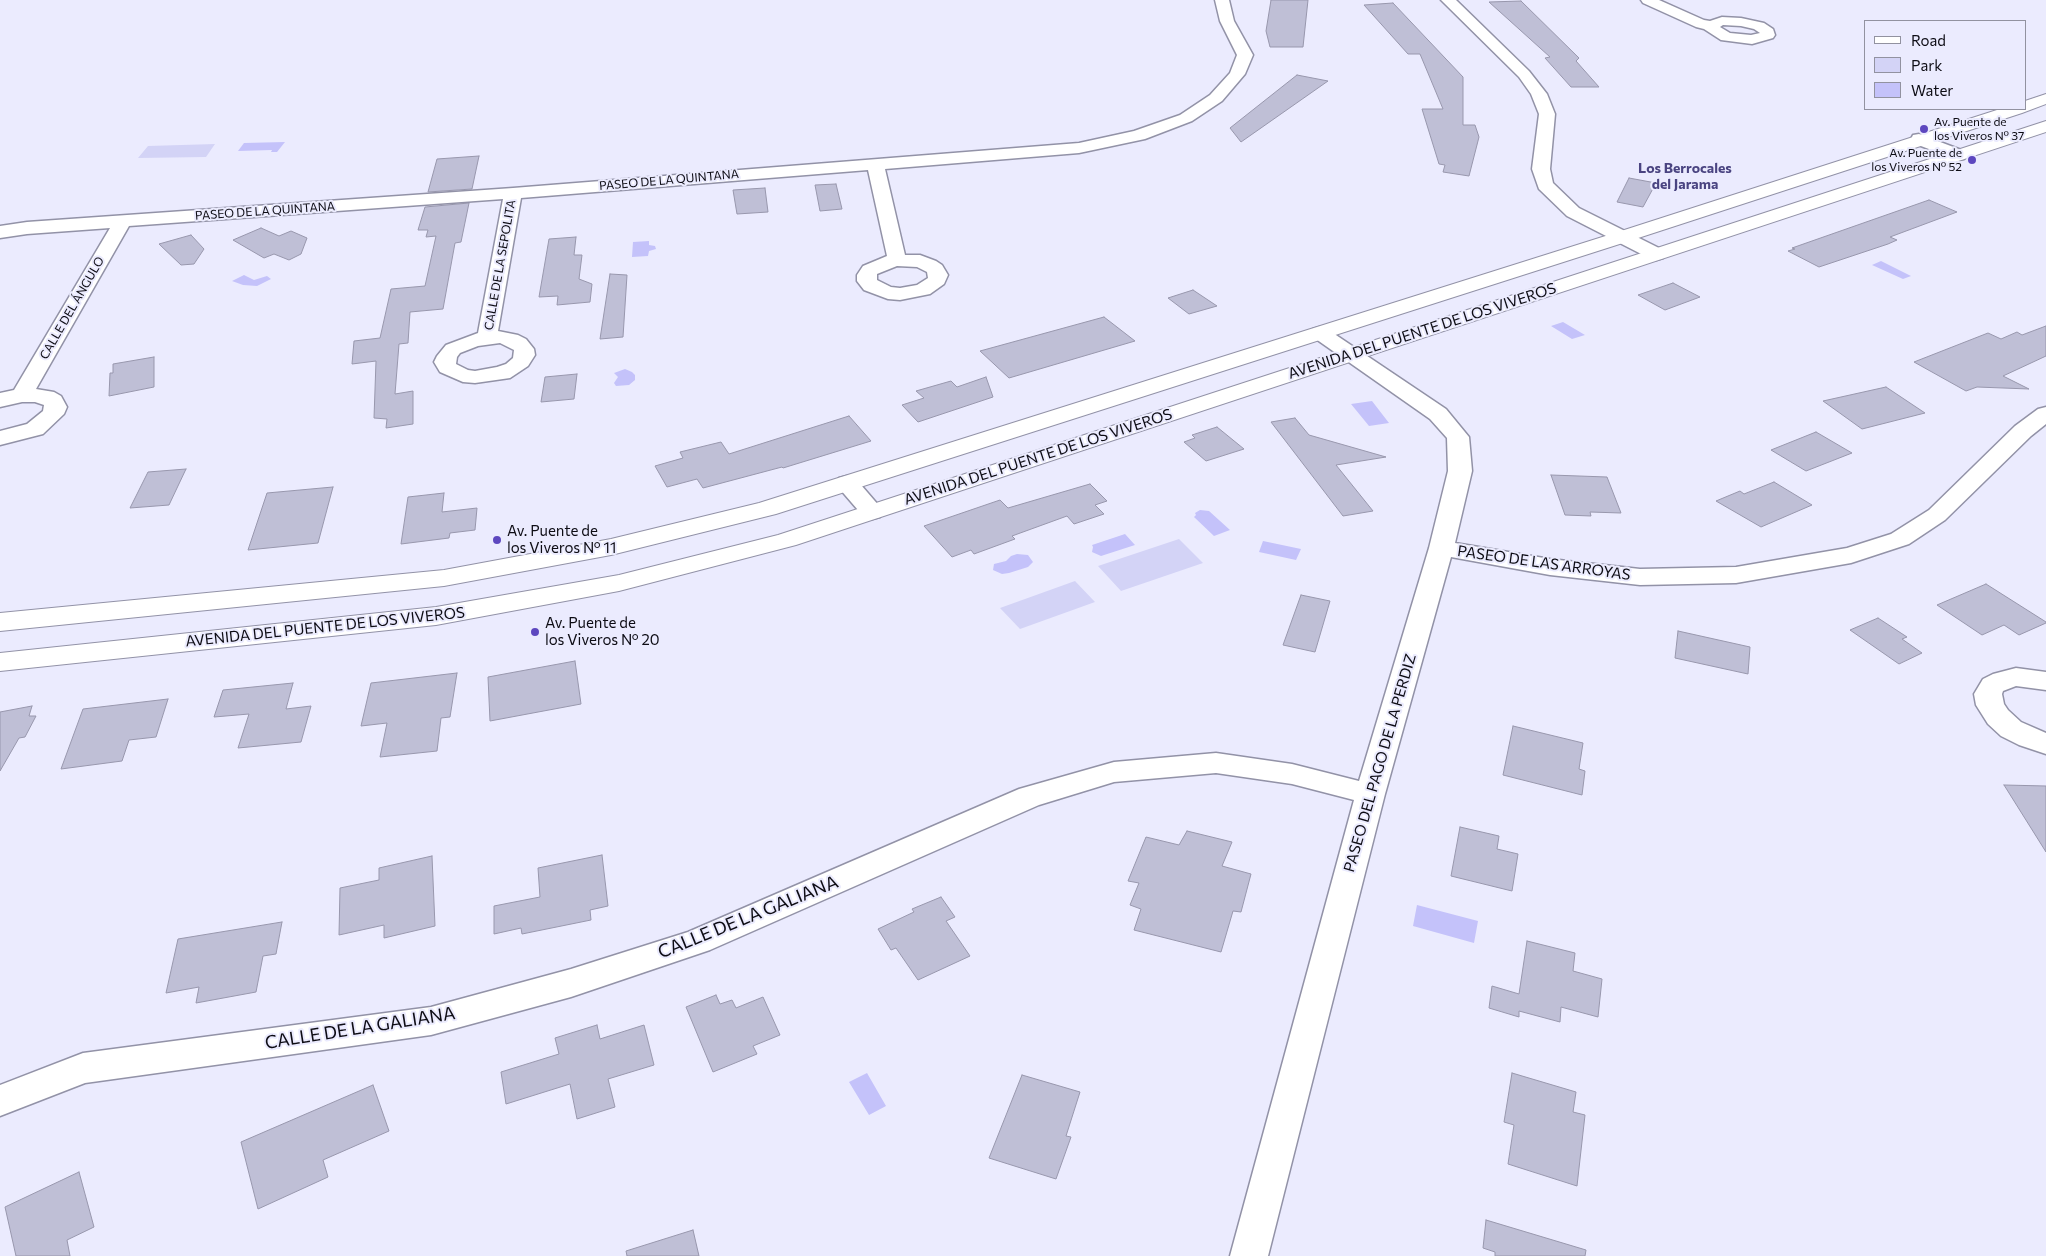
<!DOCTYPE html>
<html>
<head>
<meta charset="utf-8">
<style>
	body { margin:0 }
	#map { position:relative; width:2046px; height:1256px; overflow:hidden; background:#ebebfe; font-family:Commissioner,sans-serif }
	canvas { display:block }
	.legend { position:absolute; left:1864px; top:20px; width:162px; height:90px; box-sizing:border-box; background:#ebebfe; border:1px solid #9292a0; margin:0; padding:6px 9px; list-style:none; font-size:15px; color:#0d0c14 }
	.legend li { display:flex; align-items:center; gap:10px; height:25px }
	.legend b { width:25px; border:1px solid #9292a0 }
</style>
</head>
<body>
<div id="map">
<canvas width="2046" height="1256"></canvas>
<ul class="legend">
<li><b style="height:6px;background:#fff"></b>Road</li>
<li><b style="height:14px;background:#d3d3f6"></b>Park</li>
<li><b style="height:14px;background:#c4c2fa"></b>Water</li>
</ul>
</div>
<script>
const g = document.querySelector('canvas').getContext('2d');
g.lineJoin = 'round';
function fill(path, color) { g.fillStyle = color; g.fill(path, 'evenodd'); }
const toPath = rows => new Path2D(rows.map(r => 'M' + r).join(''));
function trace(path, color, width, dash) { g.strokeStyle = color; g.lineWidth = width; g.lineCap = dash ? 'butt' : 'round'; g.setLineDash(dash || []); g.stroke(path); }
function drawText(font, color, halo, rows, align = 'center') {
  g.font = font + ' Commissioner,sans-serif'; g.lineWidth = 4; g.setLineDash([]); g.textBaseline = 'middle'; g.strokeStyle = halo; g.fillStyle = color; for (const [text, x, y, turn = 0] of rows) {
    g.save(); g.translate(x, y); g.rotate((+turn || 0) * Math.PI / 180); g.textAlign = isNaN(turn) ? turn : align; if (halo) g.strokeText(text, 0, 0); g.fillText(text, 0, 0); g.restore();
  }
}
const green = toPath([
	[215,144,206,157,138,158,148,146],
	[1179,539,1203,563,1121,591,1098,566],
	[1075,581,1095,602,1020,629,1000,608]
]);
const water = toPath([
	[285,142,277,152,271,152,272,150,238,151,244,143],
	[649,241,649,245,655,246,656,249,649,251,648,256,632,257,633,242],
	[1881,261,1911,276,1903,279,1872,265],
	[244,275,254,280,267,276,271,279,257,286,243,285,232,281],
	[1563,322,1585,335,1572,339,1551,326],
	[625,369,632,372,635,375,635,380,629,385,616,386,614,383,618,377,614,373],
	[1372,401,1389,423,1369,426,1351,404],
	[1200,510,1209,511,1230,530,1214,536,1194,517,1196,515,1195,513],
	[1125,534,1135,545,1101,556,1092,552,1093,547,1092,545],
	[1263,541,1301,549,1296,560,1259,552],
	[1017,554,1028,555,1033,562,1028,567,1009,573,1002,574,993,570,994,564,1006,561,1011,556],
	[1417,905,1478,921,1474,943,1413,926],
	[867,1073,886,1106,869,1115,849,1082]
]);
const building = toPath([
	[1271,0,1308,0,1303,47,1270,47,1266,31,1271,0],
	[1521,1,1579,58,1576,61,1599,87,1571,87,1545,58,1550,57,1489,2,1521,1],
	[1393,3,1463,77,1463,125,1475,125,1479,137,1469,176,1443,172,1445,165,1439,164,1422,109,1443,109,1420,54,1408,54,1364,5,1393,3],
	[1297,75,1328,81,1241,142,1230,128,1297,75],
	[479,156,472,189,428,192,437,159,479,156],
	[1629,178,1656,183,1643,207,1617,202,1629,178],
	[836,184,842,209,820,211,815,185,836,184],
	[765,188,768,212,737,214,733,190,765,188],
	[1929,200,1957,212,1890,237,1897,240,1888,244,1819,267,1788,251,1795,249,1792,248,1929,200],
	[469,203,461,242,455,243,443,309,410,312,408,343,399,344,395,394,413,391,413,424,386,428,387,419,374,418,376,361,352,364,354,341,380,338,391,289,425,286,436,236,426,237,428,230,418,230,425,207,469,203],
	[261,228,279,236,291,231,307,238,301,254,289,260,274,254,264,258,233,240,261,228],
	[191,235,204,249,194,264,181,265,159,244,191,235],
	[576,237,574,255,582,255,579,279,592,284,590,302,557,305,558,296,539,297,549,239,576,237],
	[610,274,627,275,623,337,600,339,610,274],
	[1673,283,1700,297,1665,310,1638,295,1673,283],
	[1193,290,1217,306,1189,314,1168,298,1193,290],
	[1104,317,1135,341,1009,378,980,351,1104,317],
	[2046,326,2046,356,2003,376,2029,389,1977,387,1966,391,1914,362,1988,333,2001,339,2017,332,2022,335,2046,326],
	[154,357,154,387,109,396,110,373,113,373,113,364,154,357],
	[577,374,574,399,541,402,545,377,577,374],
	[986,377,993,397,918,422,902,405,924,398,916,391,951,381,957,387,986,377],
	[1886,387,1925,413,1862,429,1823,401,1886,387],
	[849,416,871,441,783,468,782,467,703,488,697,479,667,487,655,466,683,458,680,452,721,442,729,454,849,416],
	[1295,418,1309,435,1386,457,1336,465,1373,511,1343,516,1271,422,1295,418],
	[1217,427,1244,449,1206,461,1184,442,1195,438,1192,435,1217,427],
	[1816,432,1852,453,1806,471,1771,450,1816,432],
	[186,469,169,505,130,508,148,472,186,469],
	[1551,475,1607,477,1621,513,1590,512,1591,516,1565,515,1551,475],
	[1774,482,1812,505,1761,527,1716,501,1740,491,1744,494,1774,482],
	[1090,484,1107,501,1095,505,1104,514,1074,524,1067,516,1012,536,1015,539,974,554,971,550,952,557,924,526,1000,500,1008,508,1090,484],
	[333,487,318,543,248,550,267,493,333,487],
	[444,493,442,512,477,508,475,530,450,533,449,538,401,544,408,497,444,493],
	[1986,584,2046,622,2046,623,2019,635,2004,625,1982,635,1937,605,1986,584],
	[1301,595,1330,601,1315,652,1283,645,1301,595],
	[1878,618,1907,637,1902,639,1922,653,1899,664,1850,630,1878,618],
	[1678,631,1750,647,1748,674,1675,658,1678,631],
	[575,661,581,704,490,721,488,677,575,661],
	[457,673,450,717,441,718,437,751,380,757,387,723,361,726,371,683,457,673],
	[293,683,286,709,311,706,301,742,238,748,249,714,214,717,223,690,293,683],
	[168,699,156,737,129,740,122,761,61,769,83,709,168,699],
	[32,706,29,716,36,716,25,737,19,738,0,771,0,712,32,706],
	[1513,726,1583,743,1579,769,1585,771,1582,795,1503,775,1513,726],
	[2004,785,2046,786,2046,852,2004,785],
	[1460,827,1499,836,1497,849,1518,854,1512,891,1451,876,1460,827],
	[1187,831,1232,842,1222,866,1251,874,1241,912,1233,911,1221,952,1134,930,1141,909,1130,905,1139,883,1128,881,1146,837,1179,845,1187,831],
	[602,855,608,906,590,910,591,920,522,934,521,928,494,934,494,906,540,897,538,868,602,855],
	[432,856,435,926,384,938,384,925,339,935,340,888,379,880,379,868,432,856],
	[941,897,955,917,946,921,970,956,918,980,896,948,891,950,878,929,914,912,912,909,941,897],
	[282,922,276,954,263,956,256,992,196,1003,199,987,166,993,178,939,282,922],
	[1527,941,1575,953,1573,971,1602,979,1598,1017,1561,1007,1560,1022,1519,1011,1519,1017,1489,1008,1492,986,1519,994,1527,941],
	[716,995,720,1004,732,1000,736,1008,763,997,780,1035,753,1046,757,1054,713,1072,686,1007,716,995],
	[597,1025,600,1039,644,1025,654,1065,608,1079,615,1107,577,1119,570,1084,506,1104,501,1072,559,1054,555,1038,597,1025],
	[1512,1073,1576,1092,1573,1112,1585,1115,1577,1186,1508,1164,1514,1125,1504,1122,1512,1073],
	[1022,1075,1080,1092,1066,1136,1071,1137,1056,1179,989,1158,1022,1075],
	[373,1085,389,1131,323,1160,328,1177,258,1209,241,1142,373,1085],
	[79,1172,94,1227,67,1240,70,1256,16,1256,5,1207,79,1172],
	[1486,1220,1586,1250,1585,1256,1495,1256,1495,1252,1483,1248,1486,1220],
	[693,1230,699,1256,627,1256,626,1251,693,1230]
]);
const minor = toPath([
	[1215,0,1229,0,1234,21,1253,55,1245,74,1222,101,1192,121,1145,139,1079,153,885,169,905,255,920,255,936,261,942,265,948,275,944,284,930,294,900,300,888,299,864,290,857,281,857,275,863,266,887,256,868,170,521,198,498,331,518,335,526,339,534,349,535,355,528,366,510,378,475,383,463,382,440,372,434,362,437,356,446,345,478,333,503,199,129,226,36,389,54,392,61,396,67,407,64,414,43,434,0,445,0,431,27,424,43,411,44,405,35,402,22,402,0,407,0,393,14,390,110,228,27,234,0,238,0,226,27,222,513,188,1079,143,1134,131,1180,115,1210,95,1230,73,1237,55,1220,21,1215,0],
	[897,266,917,267,927,272,928,278,917,285,900,288,891,287,877,280,877,274,897,266],
	[500,343,514,350,513,358,506,364,497,367,475,371,468,370,456,364,457,357,460,353,478,346,500,343],
	[1441,0,1456,0,1529,71,1547,94,1555,114,1550,169,1553,183,1579,208,1663,250,1665,254,1663,258,1656,260,1649,258,1567,216,1539,189,1532,169,1539,114,1531,94,1519,77,1441,0],
	[1641,0,1659,0,1704,20,1710,21,1722,17,1741,18,1764,23,1773,29,1775,35,1773,38,1752,44,1721,40,1704,29,1696,27,1643,3,1641,0],
	[1723,25,1741,26,1754,29,1760,33,1751,35,1730,33,1720,27,1723,25],
	[1919,134,1964,151,1966,155,1964,159,1958,160,1913,143,1911,139,1913,135,1919,134],
	[1320,327,1327,329,1446,409,1469,437,1472,471,1455,543,1550,559,1640,569,1736,567,1847,548,1891,534,1929,510,2015,426,2038,409,2046,407,2046,424,2031,436,1945,520,1909,544,1851,563,1736,583,1640,585,1550,575,1451,557,1385,794,1268,1256,1230,1256,1354,800,1292,784,1216,773,1114,782,1039,805,710,950,571,997,431,1035,85,1083,0,1116,0,1085,83,1053,431,1007,571,969,688,932,1019,789,1114,762,1216,753,1292,764,1359,781,1429,548,1448,471,1447,438,1430,419,1313,337,1310,333,1313,329,1320,327],
	[847,476,855,478,880,507,884,512,880,517,872,519,864,517,839,488,835,483,839,478,847,476],
	[2016,668,2046,672,2046,690,2016,686,2003,691,2002,694,2004,704,2008,710,2021,722,2046,733,2046,754,2019,745,2001,736,1988,724,1976,705,1974,694,1983,679,1993,674,2016,668]
]);
const tertiary = toPath([
	[2046,94,2046,104,2022,113,1629,241,776,514,611,555,444,586,0,631,0,613,444,570,611,539,759,503,1615,233,2000,109,2025,109,2025,101,2046,94],
	[2046,121,2046,132,796,545,619,591,436,625,0,671,0,653,436,607,619,575,778,535,2046,121]
]);
const markers = [
	[1924,129,5,"#5d47bf"],
	[1972,160,5,"#5d47bf"],
	[497,540,5,"#5d47bf"],
	[535,632,5,"#5d47bf"]
];
const farPoinames = [
	["Av. Puente de",1934,122],
	["los Viveros Nº 37",1934,136],
	["Av. Puente de",1962,153,"right"],
	["los Viveros Nº 52",1962,167,"right"]
];
const farStreetnames = [
	["PASEO DE LA QUINTANA",669,180,-5],
	["PASEO DE LA QUINTANA",265,211,-4],
	["CALLE DE LA SEPOLITA",500,265,-80],
	["CALLE DEL ÁNGULO",72,308,-60]
];
const farNeighbourhoodnames = [
	["Los Berrocales",1685,168],
	["del Jarama",1685,184]
];
const streetNames = [
	["AVENIDA DEL PUENTE DE LOS VIVEROS",1422,331,-18],
	["AVENIDA DEL PUENTE DE LOS VIVEROS",1038,457,-18],
	["PASEO DE LAS ARROYAS",1544,563,8],
	["AVENIDA DEL PUENTE DE LOS VIVEROS",325,627,-6],
	["PASEO DEL PAGO DE LA PERDIZ",1380,763,-74]
];
const poiNames = [
	["Av. Puente de",507,531],
	["los Viveros Nº 11",507,548],
	["Av. Puente de",545,623],
	["los Viveros Nº 20",545,640]
];
const nearStreetnames = [
	["CALLE DE LA GALIANA",748,917,-22],
	["CALLE DE LA GALIANA",360,1028,-9]
];
fill(green, '#d3d3f6');
fill(water, '#c4c2fa');
fill(building, '#bfbfd6');
trace(building, '#9897ad', 1);
trace(minor, '#9292a7', 3);
trace(tertiary, '#9292a7', 2);
fill(minor, '#fff');
fill(tertiary, '#fff');
for (const [x, y, r, color] of markers) { const dot = new Path2D(); dot.arc(x, y, r, 0, 2 * Math.PI); g.fillStyle = color; g.fill(dot); trace(dot, '#ebebfe', 2); }
drawText('12px', '#0d0c14', '#ebebfe', farPoinames, 'left');
drawText('12px', '#0d0c14', '#ebebfe', farStreetnames);
drawText('bold 14px', '#4a4481', '#ebebfe', farNeighbourhoodnames);
drawText('15px', '#0d0c14', '#ebebfe', streetNames);
drawText('15px', '#0d0c14', '#ebebfe', poiNames, 'left');
drawText('18px', '#0d0c14', '#ebebfe', nearStreetnames);
</script>
</body>
</html>
